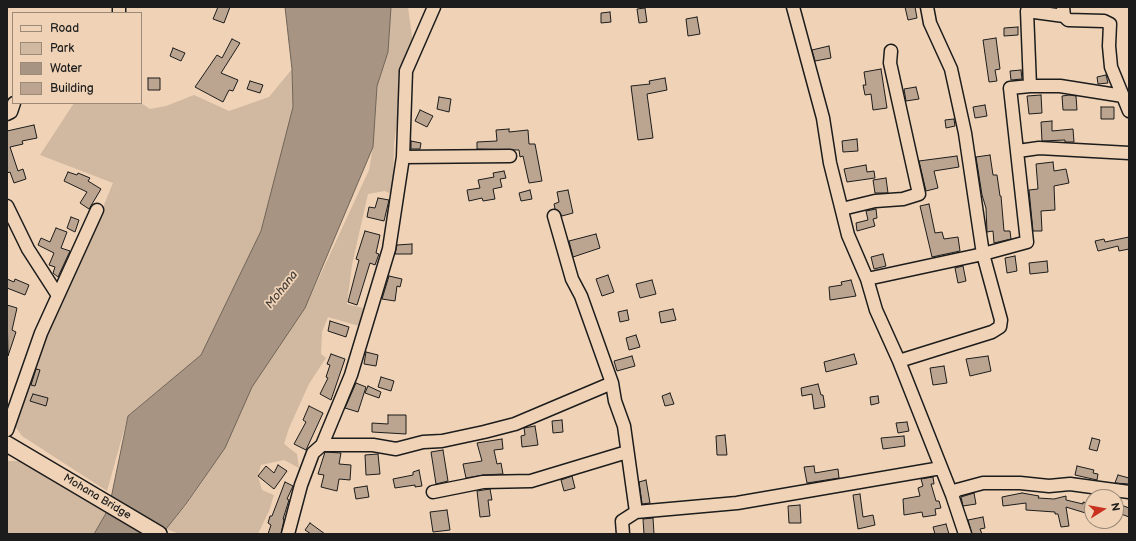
<!DOCTYPE html>
<html>
<head>
<meta charset="utf-8">
<style>
	body { margin:0 }
	#map { position:relative; width:1136px; height:541px; overflow:hidden; background:#f0d3b6; font-family:"Balsamiq Sans",sans-serif }
	canvas { display:block }
	.frame { position:absolute; inset:0; border:8px solid #1c1c1c; pointer-events:none }
	.legend { position:absolute; left:12px; top:12px; width:130px; height:92px; box-sizing:border-box; background:#f0d3b6; border:1px solid #9b8a78; margin:0; padding:5px 7px; list-style:none; font-size:12px; color:#1c1c1c }
	.legend li { display:flex; align-items:center; gap:8px; height:20px }
	.legend b { width:20px; border:1px solid #9b8a78 }
	.north { position:absolute; left:1084px; top:489px; width:40px; height:40px; box-sizing:border-box; background:#f0d3b6; border:1px solid #9b8a78; border-radius:50%; rotate:79deg; font-size:11px; font-weight:700; line-height:16px; text-align:center; color:#1c1c1c }
	.north::after { content:''; display:block; margin:auto; width:14px; height:18px; background:#c8321e; clip-path:polygon(50% 0,100% 100%,50% 72%,0 100%) }
</style>
</head>
<body>
<div id="map">
<canvas width="1136" height="541"></canvas>
<div class="frame"></div>
<ul class="legend">
<li><b style="height:5px;background:#f0d3b6"></b>Road</li>
<li><b style="height:11px;background:#d1b8a0"></b>Park</li>
<li><b style="height:11px;background:#a79482"></b>Water</li>
<li><b style="height:11px;background:#bca590"></b>Building</li>
</ul>
<div class="north">N</div>
</div>
<script>
const g = document.querySelector('canvas').getContext('2d');
g.lineJoin = 'round';
function fill(path, color) { g.fillStyle = color; g.fill(path, 'evenodd'); }
const toPath = rows => new Path2D(rows.map(r => 'M' + r).join(''));
function trace(path, color, width, dash) { g.strokeStyle = color; g.lineWidth = width; g.lineCap = dash ? 'butt' : 'round'; g.setLineDash(dash || []); g.stroke(path); }
function drawText(font, color, halo, rows, align = 'center') {
  g.font = font + ' "Balsamiq Sans",sans-serif'; g.lineWidth = 3.5; g.setLineDash([]); g.textBaseline = 'middle'; g.strokeStyle = halo; g.fillStyle = color; for (const [text, x, y, turn = 0] of rows) {
    g.save(); g.translate(x, y); g.rotate((+turn || 0) * Math.PI / 180); g.textAlign = isNaN(turn) ? turn : align; if (halo) g.strokeText(text, 0, 0); g.fillText(text, 0, 0); g.restore();
  }
}
const green = toPath([
	[391,7,408,7,413,44,399,108,394,144,393,195,385,191,368,194,352,265,347,304,363,308,359,326,328,317,322,332,321,354,326,358,309,384,289,428,284,444,297,454,299,468,284,460,261,465,258,476,262,490,274,495,269,511,258,534,180,534,166,529,187,504,225,448,252,387,305,308,369,170,373,147,377,85,388,52],
	[292,69,293,107,261,231,201,355,128,416,107,491,22,436,7,415,87,246,113,183,40,155,74,103,141,103,150,109,166,106,194,95,229,111,269,97],
	[7,461,26,461,109,508,94,534,7,534]
]);
const water = toPath([
	[285,7,391,7,388,52,377,86,373,147,305,308,252,387,225,448,186,504,162,534,94,534,109,508,128,416,201,355,261,231,293,107,292,69,285,7]
]);
const building = toPath([
	[218,7,230,7,224,23,213,19,218,7],
	[905,7,915,7,917,18,908,20,905,7],
	[645,8,647,22,639,23,637,9,645,8],
	[610,12,611,22,601,23,601,13,610,12],
	[697,17,700,34,688,36,686,19,697,17],
	[1018,27,1018,35,1004,36,1004,28,1018,27],
	[996,38,1000,69,995,70,997,81,989,82,983,40,996,38],
	[232,39,240,43,221,73,238,80,233,91,229,90,223,102,195,87,217,55,222,58,232,39],
	[829,46,831,58,815,61,812,50,829,46],
	[173,48,185,53,181,61,170,56,173,48],
	[881,69,887,108,873,110,871,94,865,95,863,85,866,85,864,72,881,69],
	[1021,70,1022,79,1011,80,1010,71,1021,70],
	[1106,75,1108,83,1098,84,1097,77,1106,75],
	[148,78,160,78,160,90,148,90,148,78],
	[665,78,667,90,647,94,653,138,638,140,631,86,650,84,649,81,665,78],
	[250,81,263,85,260,93,247,89,250,81],
	[916,87,919,99,906,101,904,89,916,87],
	[1041,95,1042,113,1029,114,1027,96,1041,95],
	[1070,95,1076,96,1077,110,1063,110,1062,96,1070,95],
	[439,97,451,99,449,112,437,109,439,97],
	[985,105,987,116,975,118,973,107,985,105],
	[1101,107,1114,107,1114,119,1101,119,1101,107],
	[420,110,433,116,427,127,415,121,420,110],
	[954,119,955,126,946,128,945,120,954,119],
	[1052,121,1052,131,1073,129,1074,142,1065,142,1065,140,1042,141,1041,122,1052,121],
	[34,125,37,138,22,141,23,144,10,147,18,171,23,169,26,179,14,183,10,172,7,173,7,131,34,125],
	[509,129,509,132,528,130,529,144,535,144,542,181,529,183,523,156,520,157,519,150,477,149,477,142,497,141,496,130,509,129],
	[857,139,858,151,843,152,842,141,857,139],
	[411,141,421,143,420,149,411,149,411,141],
	[990,155,993,175,997,175,1000,196,1001,196,1004,231,1010,231,1011,239,994,243,993,231,987,232,986,208,982,195,976,157,990,155],
	[957,156,959,167,934,171,938,188,926,191,919,161,957,156],
	[1053,162,1054,171,1066,169,1069,183,1054,186,1055,210,1041,211,1042,231,1033,231,1029,190,1038,189,1036,164,1053,162],
	[866,165,867,172,874,171,875,178,847,182,844,169,866,165],
	[504,171,506,178,500,179,502,187,493,189,495,199,483,201,482,198,469,201,467,190,480,188,478,180,494,177,493,173,504,171],
	[68,172,77,175,78,173,90,178,88,181,101,189,89,209,80,203,87,192,64,181,68,172],
	[886,178,888,193,875,193,873,180,886,178],
	[530,190,532,199,521,201,519,193,530,190],
	[568,190,573,213,562,216,559,211,555,209,554,204,559,202,557,192,568,190],
	[378,198,389,200,384,221,367,217,369,207,375,208,378,198],
	[929,204,935,233,942,232,944,239,958,237,960,251,932,257,920,206,929,204],
	[876,209,877,218,873,219,875,226,857,231,856,223,868,220,866,211,876,209],
	[71,217,79,220,75,232,67,228,71,217],
	[56,228,67,232,61,248,70,251,58,277,53,273,55,267,49,265,54,253,38,245,41,238,50,242,56,228],
	[365,231,380,235,376,253,379,254,375,265,370,263,357,305,348,302,359,260,356,259,365,231],
	[596,234,600,248,573,257,569,241,596,234],
	[1129,237,1129,249,1119,251,1118,246,1098,251,1095,241,1104,239,1105,242,1129,237],
	[412,244,412,254,395,254,397,245,412,244],
	[883,254,886,266,874,269,871,257,883,254],
	[1015,256,1017,271,1007,273,1005,258,1015,256],
	[1047,261,1048,272,1030,274,1029,263,1047,261],
	[963,266,966,281,958,283,955,268,963,266],
	[608,275,614,292,602,296,596,279,608,275],
	[389,276,402,279,400,287,397,286,395,301,382,299,389,276],
	[7,279,14,282,15,279,29,285,25,295,7,288,7,279],
	[652,280,656,294,640,298,636,284,652,280],
	[851,280,856,296,830,300,829,287,842,285,841,282,851,280],
	[7,305,17,308,12,330,16,332,8,356,7,305],
	[673,309,676,320,661,323,659,312,673,309],
	[627,310,629,320,620,322,618,312,627,310],
	[330,321,349,327,346,337,328,331,330,321],
	[636,335,640,347,629,350,626,338,636,335],
	[366,352,378,355,376,366,364,364,366,352],
	[331,354,345,359,331,400,320,394,328,378,326,377,330,365,327,364,331,354],
	[854,354,857,364,826,372,824,362,854,354],
	[632,356,635,366,617,371,614,361,632,356],
	[988,356,991,371,970,376,966,359,988,356],
	[944,366,947,383,933,385,930,368,944,366],
	[36,369,40,370,35,386,31,385,36,369],
	[381,377,394,381,391,391,378,387,381,377],
	[356,383,366,387,358,412,345,408,356,383],
	[818,384,821,395,823,395,825,407,814,409,812,394,802,396,801,388,818,384],
	[368,386,381,392,379,398,365,393,368,386],
	[670,393,674,404,665,406,662,396,670,393],
	[33,394,48,398,46,406,30,401,33,394],
	[878,396,879,403,871,405,870,397,878,396],
	[309,406,323,413,306,450,294,444,306,422,303,420,309,406],
	[388,415,406,415,406,434,372,432,372,423,388,424,388,415],
	[562,420,563,432,553,433,552,421,562,420],
	[907,422,909,431,898,433,896,423,907,422],
	[535,426,538,445,522,447,521,436,525,435,524,428,535,426],
	[725,435,727,455,717,455,716,436,725,435],
	[904,436,905,446,883,449,881,438,904,436],
	[1092,438,1100,440,1097,451,1089,449,1092,438],
	[502,439,503,449,494,450,497,464,501,463,503,474,483,475,466,478,463,464,482,461,477,443,502,439],
	[443,450,448,481,436,484,431,452,443,450],
	[325,452,341,453,339,464,351,465,350,480,339,479,337,491,321,487,324,475,318,474,325,452],
	[378,454,380,474,366,475,365,455,378,454],
	[278,465,287,471,274,489,258,476,266,466,274,473,278,465],
	[814,466,815,473,838,469,839,478,807,483,804,467,814,466],
	[1077,466,1094,470,1093,473,1098,474,1097,480,1075,475,1077,466],
	[419,470,422,486,415,487,415,485,395,488,393,479,413,475,413,472,419,470],
	[1118,475,1129,478,1129,484,1115,483,1118,475],
	[572,476,575,488,564,491,561,480,572,476],
	[933,477,934,484,931,484,936,501,939,501,941,508,935,509,936,515,923,517,922,512,904,515,903,499,920,496,918,488,923,486,921,479,933,477],
	[646,480,650,503,642,504,639,482,646,480],
	[285,482,293,486,287,499,289,500,283,519,284,520,281,534,268,534,271,525,268,523,270,516,272,516,285,482],
	[367,486,369,497,356,499,354,488,367,486],
	[490,489,492,500,488,500,490,516,480,517,477,491,490,489],
	[974,493,976,504,963,506,961,497,974,493],
	[1022,493,1039,496,1038,498,1054,499,1066,496,1066,500,1083,504,1083,502,1092,504,1092,515,1066,507,1069,526,1061,527,1058,514,1055,514,1055,512,1026,510,1026,503,1003,506,1002,497,1022,493],
	[860,494,863,517,873,515,875,525,858,529,853,495,860,494],
	[1116,503,1129,508,1129,517,1116,512,1116,503],
	[800,505,801,523,789,523,788,506,800,505],
	[447,510,450,530,433,532,430,512,447,510],
	[983,517,985,528,980,529,982,534,972,534,968,520,983,517],
	[653,518,654,534,644,534,643,519,653,518],
	[310,523,325,534,311,534,305,530,310,523],
	[946,524,949,534,935,534,933,527,946,524]
]);
const minor = toPath([
	[119,7,119,13],
	[793,7,823,118,830,163,848,235,867,279,876,310,899,361,952,495,965,534],
	[1063,7,1064,16,1068,20,1104,21,1110,24,1109,46,1111,67,1129,111],
	[1030,86,1060,86,1123,96],
	[7,114,11,112,14,103],
	[1018,151,1039,148,1129,153],
	[403,157,510,156],
	[7,206,28,249,57,294],
	[842,209,875,201,903,199,919,194,890,63,891,51],
	[554,216,572,279,581,296,612,383,615,401,624,426,636,512,737,503,941,468],
	[867,279,983,254,1027,242,1010,88,1030,86,1027,11,1064,16],
	[899,361,992,332,1000,327,1001,320,983,254,965,133,951,69,930,23,927,7],
	[7,430,41,333,97,210],
	[322,445,373,445,396,449,423,442,442,441,484,432,515,424,612,383],
	[433,492,483,482,531,481,627,452],
	[952,495,957,490,983,483,1020,483,1049,486,1070,484,1129,492],
	[288,534,301,485,313,453,322,445,351,375,389,249,403,157,406,71,434,7],
	[623,534,622,521,636,512]
]);
const major = toPath([
	[7,444,159,534]
]);
const streetNames = [
	["Mohana Bridge",97,497,31]
];
const waterNames = [
	["Mohana",282,290,-52]
];
fill(green, '#d1b8a0');
fill(water, '#a79482');
trace(water, '#6f6459', 1);
fill(building, '#bca590');
trace(building, '#1c1c1c', 1);
trace(minor, '#1c1c1c', 15);
trace(major, '#1c1c1c', 18);
trace(minor, '#f0d3b6', 12);
trace(major, '#f0d3b6', 15);
drawText('11px', '#1c1c1c', '#f0d3b6', streetNames);
drawText('italic 12px', '#46403b', '#f0d3b6', waterNames);
</script>
</body>
</html>
